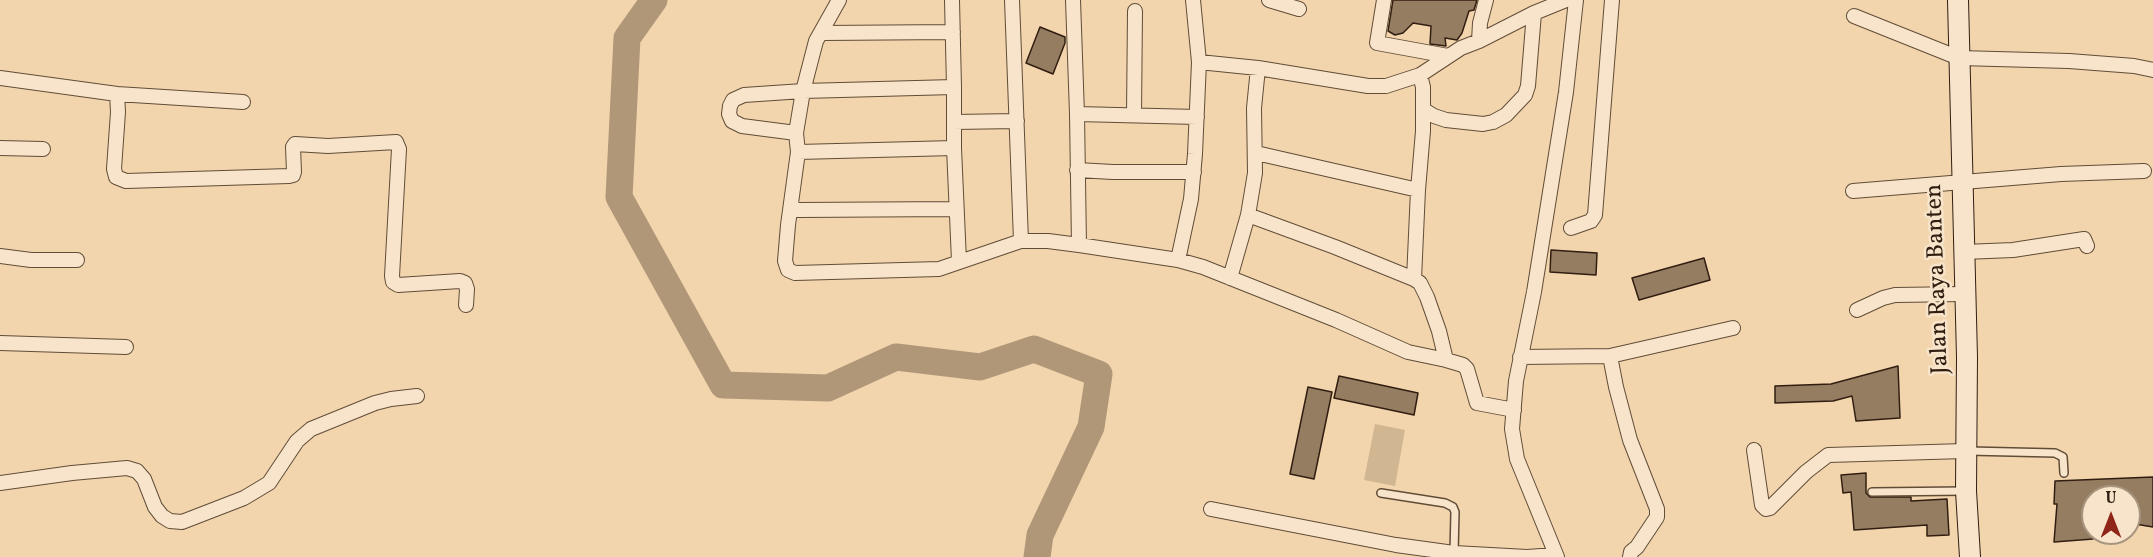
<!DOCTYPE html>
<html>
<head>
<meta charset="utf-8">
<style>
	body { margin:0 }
	#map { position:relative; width:2153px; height:557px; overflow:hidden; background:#f2d5ad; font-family:Vollkorn,serif }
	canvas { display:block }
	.north { position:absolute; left:2081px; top:485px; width:60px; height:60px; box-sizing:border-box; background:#f7e4ca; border:2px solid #a89580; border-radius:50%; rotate:0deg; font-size:16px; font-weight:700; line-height:24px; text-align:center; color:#311e11 }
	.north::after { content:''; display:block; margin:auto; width:21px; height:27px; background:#8f2418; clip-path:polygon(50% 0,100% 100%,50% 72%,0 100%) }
</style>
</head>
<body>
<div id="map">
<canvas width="2153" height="557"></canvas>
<div class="north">U</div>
</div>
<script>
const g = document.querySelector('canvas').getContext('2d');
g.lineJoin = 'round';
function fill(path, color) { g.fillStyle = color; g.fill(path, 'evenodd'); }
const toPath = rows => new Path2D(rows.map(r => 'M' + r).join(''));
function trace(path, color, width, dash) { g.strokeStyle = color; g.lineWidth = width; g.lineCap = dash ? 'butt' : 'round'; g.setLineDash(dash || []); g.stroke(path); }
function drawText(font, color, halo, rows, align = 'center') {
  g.font = font + ' Vollkorn,serif'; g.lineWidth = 5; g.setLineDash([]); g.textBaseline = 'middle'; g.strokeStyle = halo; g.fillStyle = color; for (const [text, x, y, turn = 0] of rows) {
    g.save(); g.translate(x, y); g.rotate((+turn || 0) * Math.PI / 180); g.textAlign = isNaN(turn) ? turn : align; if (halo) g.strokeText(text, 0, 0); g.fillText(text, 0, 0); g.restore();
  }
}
const green = toPath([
	[1375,424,1405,430,1395,486,1364,480]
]);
const river = toPath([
	[654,0,627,38,619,197,723,385,828,388,896,357,980,367,1034,349,1099,374,1091,427,1040,535,1037,557]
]);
const building = toPath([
	[1393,0,1477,0,1474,10,1469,11,1462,33,1457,40,1445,38,1446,46,1430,44,1431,26,1413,23,1403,33,1395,35,1388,31,1393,0],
	[1040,27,1065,37,1065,43,1053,74,1026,63,1040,27],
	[1551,250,1597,253,1596,275,1550,272,1551,250],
	[1704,258,1710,280,1639,300,1632,278,1704,258],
	[1898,366,1900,418,1856,421,1852,396,1833,401,1775,403,1775,386,1831,384,1898,366],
	[1339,376,1418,393,1414,415,1334,398,1339,376],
	[1308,387,1332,392,1314,479,1290,474,1308,387],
	[1866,473,1866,493,1870,497,1911,497,1911,501,1947,499,1949,535,1927,536,1927,525,1854,530,1851,492,1843,493,1841,475,1866,473],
	[2153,477,2153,527,2129,523,2129,497,2093,497,2093,539,2054,542,2057,504,2054,504,2055,481,2153,477]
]);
const lane = toPath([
	[1969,451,2055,453,2063,457,2064,473],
	[1872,492,1966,491],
	[1381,493,1445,503,1453,507,1455,512,1454,553]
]);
const street = toPath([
	[839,0,816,41,803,91,796,133,798,152,788,225,785,261,788,270,795,273,939,269,1021,241,1048,241,1079,245,1178,260,1203,267,1336,320,1408,352,1446,360,1439,331,1427,297,1420,283,1414,279,1418,190,1423,131,1423,87,1420,75],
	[952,0,954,87],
	[1012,0,1021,241],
	[1073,0,1077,114,1197,117],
	[1269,0,1299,9],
	[1384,0,1377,43,1448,56],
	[1854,16,1959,58,2069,61,2134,66,2153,70],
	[822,33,953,32],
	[1479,41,1480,23,1486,0],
	[1199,62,1258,68,1368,86,1386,86,1420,75,1461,48,1479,41,1534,13,1566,0],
	[0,78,117,94,118,112,114,169,116,177,126,181,289,176,293,175,294,172,293,147,295,144,328,146,396,142,399,149,392,276,393,282,398,285,460,281,465,283,467,289,466,305],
	[117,94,243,102],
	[1424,110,1434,116,1446,120,1483,124,1493,122,1506,115,1525,95,1528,86,1534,13],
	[1077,114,1079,245],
	[1134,115,1135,11],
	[954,122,1017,121],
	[796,133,742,126,732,121,729,114,730,106,733,100,744,95,803,91,954,87,954,148,798,152],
	[0,148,43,149],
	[954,148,959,261],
	[1256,153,1418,190],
	[1077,170,1113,172,1194,172],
	[1853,191,2061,174,2144,171],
	[791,207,798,210,956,209],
	[1248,215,1335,247,1414,279],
	[1571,228,1591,221,1595,215,1612,0],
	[1964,252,2013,250,2084,239,2087,246],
	[0,256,31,260,77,260],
	[1178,260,1191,199,1195,154,1199,62,1193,0],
	[1230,278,1248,215,1255,173,1254,108,1258,68],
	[1857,310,1883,298,1895,295,1964,294],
	[0,343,126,347],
	[1610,356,1616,387,1630,440,1657,509,1657,517,1637,547,1631,552,1630,557],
	[1520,357,1610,356,1733,328],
	[1446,360,1463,365,1467,369,1477,403,1514,410],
	[1754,450,1762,505,1766,509,1770,508,1806,472,1828,455,1965,451],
	[0,483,72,473,127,468,137,471,144,479,155,507,162,516,170,521,182,522,244,498,269,483,297,441,311,429,375,403,391,399,417,396],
	[1211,509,1396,545,1454,553,1527,557,1555,555],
	[1557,557,1517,459,1512,429,1516,381,1534,292,1566,92,1576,0]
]);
const secondary = toPath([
	[1958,0,1967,357,1966,491,1970,557]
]);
const streetNames = [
	["Jalan Raya Banten",1939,279,-92]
];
fill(green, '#d1b692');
trace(river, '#b09778', 27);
fill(building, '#957d62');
trace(building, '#311e11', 1.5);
trace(lane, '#614c38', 10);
trace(street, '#614c38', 16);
trace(secondary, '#311e11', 22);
trace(lane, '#f7e4ca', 7);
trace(street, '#f7e4ca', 14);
trace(secondary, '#f7e4ca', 20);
drawText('24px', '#311e11', '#f7e4ca', streetNames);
</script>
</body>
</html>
